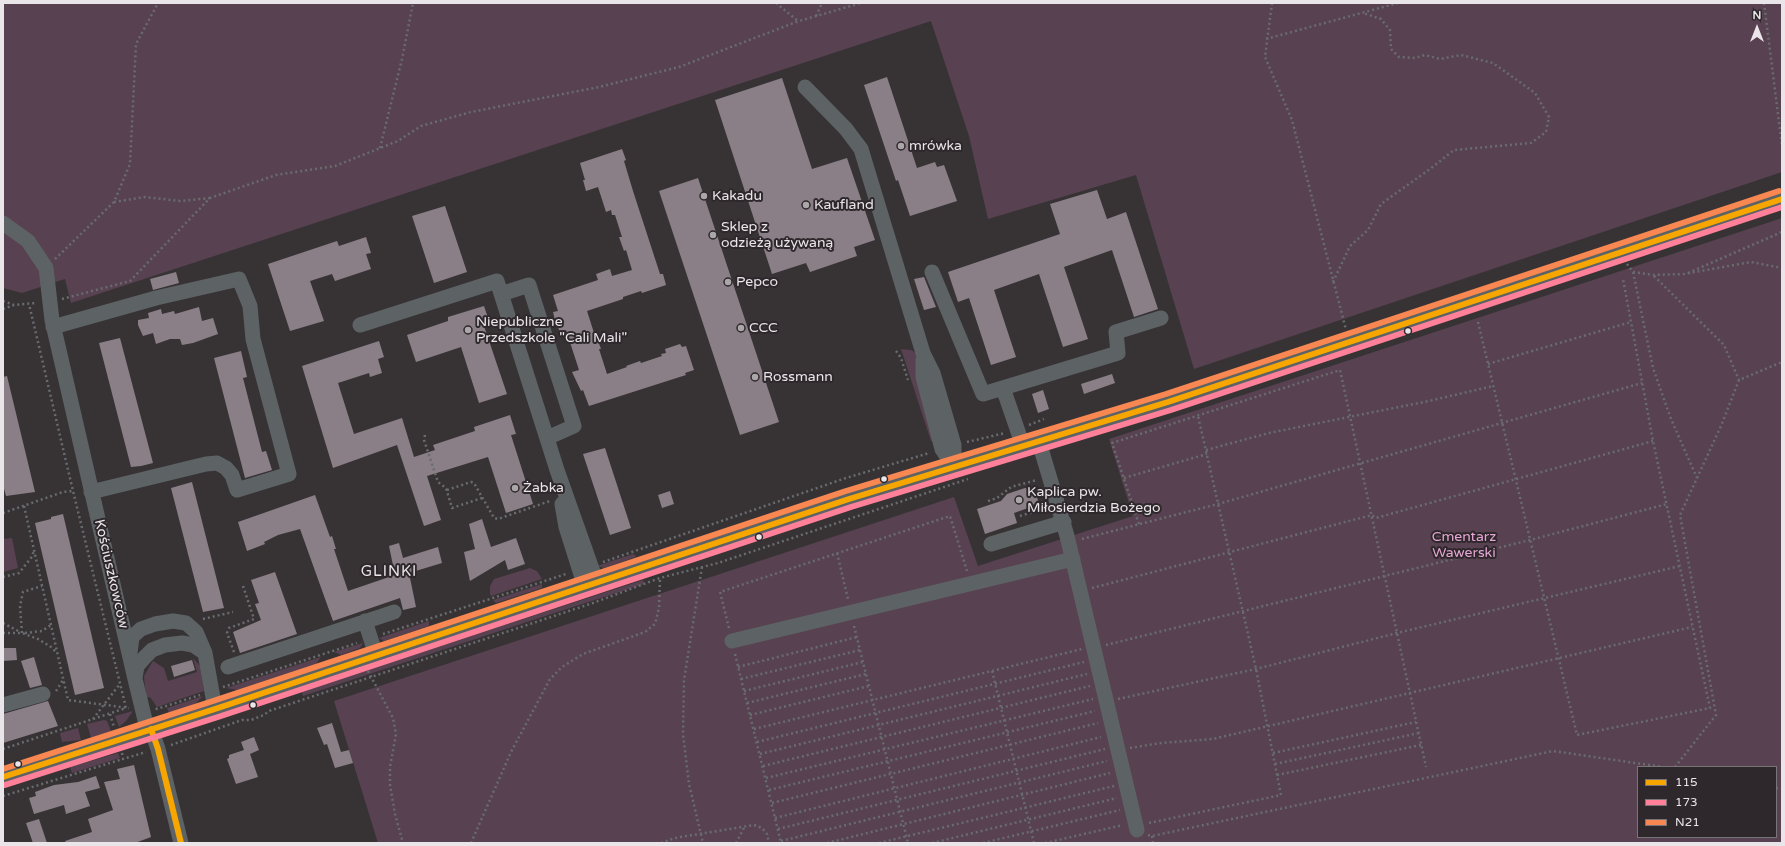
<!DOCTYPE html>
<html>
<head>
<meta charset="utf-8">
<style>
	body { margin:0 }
	#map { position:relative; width:1785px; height:846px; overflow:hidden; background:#373335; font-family:"Varela Round",sans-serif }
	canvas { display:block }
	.frame { position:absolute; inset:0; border:4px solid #e9e5e8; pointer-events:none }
	.legend { position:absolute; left:1637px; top:766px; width:140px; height:72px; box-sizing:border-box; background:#2e282c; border:1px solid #797477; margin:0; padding:5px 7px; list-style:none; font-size:12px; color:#e9e5e8 }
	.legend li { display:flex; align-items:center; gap:8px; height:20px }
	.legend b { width:20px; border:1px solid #797477 }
	.north { position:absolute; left:1737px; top:8px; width:40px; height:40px; -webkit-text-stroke:3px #2e282c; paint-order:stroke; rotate:0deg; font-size:11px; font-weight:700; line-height:16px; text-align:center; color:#e9e5e8 }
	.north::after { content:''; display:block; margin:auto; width:14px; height:18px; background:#e9e5e8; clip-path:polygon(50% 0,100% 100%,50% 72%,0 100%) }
</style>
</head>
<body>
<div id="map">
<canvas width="1785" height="846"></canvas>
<div class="frame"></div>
<ul class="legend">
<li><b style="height:5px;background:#f7a600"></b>115</li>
<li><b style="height:5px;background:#ff8098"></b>173</li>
<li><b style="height:5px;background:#f88751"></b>N21</li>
</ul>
<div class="north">N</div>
</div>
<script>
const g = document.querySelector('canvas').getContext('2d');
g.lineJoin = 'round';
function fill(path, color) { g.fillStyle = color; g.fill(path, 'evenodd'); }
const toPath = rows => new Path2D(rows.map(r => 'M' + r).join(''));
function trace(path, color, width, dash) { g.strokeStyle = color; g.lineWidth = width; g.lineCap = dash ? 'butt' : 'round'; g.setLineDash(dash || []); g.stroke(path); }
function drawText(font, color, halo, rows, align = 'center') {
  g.font = font + ' "Varela Round",sans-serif'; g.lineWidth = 4; g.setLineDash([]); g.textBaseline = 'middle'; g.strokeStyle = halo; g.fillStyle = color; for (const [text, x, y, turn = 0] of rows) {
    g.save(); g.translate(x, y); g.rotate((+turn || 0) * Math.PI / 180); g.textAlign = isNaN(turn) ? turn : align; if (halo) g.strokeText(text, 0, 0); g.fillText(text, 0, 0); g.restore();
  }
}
const green = toPath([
	[3,3,1782,3,1782,172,1194,369,1136,175,988,219,969,136,931,21,71,303,65,279,22,293,3,288],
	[1782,218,1782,843,378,843,334,701,954,497,978,566,1133,516,1109,439],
	[1638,767,1776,767,1776,837,1638,837],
	[901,349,911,350,916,353,933,441,931,441],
	[12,538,18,568,3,572,3,539],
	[633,554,635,555,636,557,604,568,597,566],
	[530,568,537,571,542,579,491,596,490,594,490,586,494,579],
	[643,580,644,584,530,621,303,696,302,693,303,691],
	[542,584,542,588,496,603,493,600],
	[429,621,429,626,384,641,379,638],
	[363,643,360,648,341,655,334,652],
	[321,657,316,664,238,690,226,688],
	[193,658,200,666,204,691,157,707,150,697,146,698,144,676,153,661,164,668,168,681,197,672],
	[203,696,194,705,169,713,167,708],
	[133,711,126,721,119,727,115,716],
	[104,720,107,721,111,731,91,738,87,724],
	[78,728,81,740,62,742,60,733],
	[118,753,120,758,72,773,70,767]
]);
const building = toPath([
	[887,77,917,168,935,162,937,167,944,165,957,201,910,216,898,180,896,181,864,85],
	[782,78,812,169,847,158,875,240,854,247,857,256,810,272,806,263,772,274,715,100],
	[622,149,626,160,624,161,633,191,660,274,663,274,666,285,642,293,641,291,623,297,623,299,587,311,595,336,596,335,601,349,599,349,607,374,627,367,626,366,640,361,641,363,662,356,661,354,666,353,665,349,680,344,682,347,686,346,694,370,685,373,686,375,589,406,583,390,581,391,572,372,579,370,566,330,560,332,555,320,553,312,558,311,553,295,598,280,596,274,610,269,612,276,632,270,626,250,624,251,619,237,622,237,615,215,612,215,611,210,606,212,598,187,586,191,583,180,585,180,580,163],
	[698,178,779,422,740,435,659,191],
	[1097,190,1107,219,1126,212,1158,309,1134,317,1112,250,1064,267,1088,339,1063,347,1039,274,994,290,1016,357,991,365,969,298,958,302,948,272,1060,234,1050,204],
	[445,206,467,272,434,283,412,216],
	[366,237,371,253,366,254,371,269,335,281,332,274,310,281,324,321,290,331,268,264,337,241,339,246],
	[176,272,179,283,153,290,150,279],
	[924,277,936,307,924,310,914,279],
	[484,306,490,324,484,326,507,394,479,403,461,347,416,362,407,335,445,322,448,321,448,317],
	[199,307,202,321,213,318,218,334,193,343,182,345,180,339,170,339,156,344,153,333,143,336,138,325,138,320,149,318,148,313,161,309,162,314,174,311,175,314],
	[120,338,153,463,141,466,131,467,99,343],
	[379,341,384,357,378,359,382,373,370,377,369,373,338,383,354,434,402,418,414,457,435,450,433,445,475,431,474,427,510,415,516,434,511,435,533,504,506,513,488,457,427,476,441,520,424,526,397,445,333,468,302,366],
	[241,351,247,377,243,378,262,452,266,451,272,470,245,478,214,358],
	[1112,374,1115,383,1084,394,1081,384],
	[7,376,35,492,6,496,3,485,3,377],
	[1043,390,1049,409,1038,413,1032,394],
	[605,448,631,528,610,535,583,454],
	[192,482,224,608,203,612,171,488],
	[1025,488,1034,490,1038,500,1031,507,1014,513,1017,523,985,534,977,509,1001,501,1007,494],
	[670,491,674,504,662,508,658,495],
	[315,495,330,537,332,536,336,549,334,549,348,591,395,575,389,546,399,543,403,558,438,547,442,563,409,573,416,607,403,610,400,598,333,621,300,529,278,535,264,542,265,544,247,551,238,522],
	[63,514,104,688,75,695,35,523,51,519,51,517],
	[482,519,491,547,516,538,525,564,508,570,505,560,470,581,464,552,475,549,469,524],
	[275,572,297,634,240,653,233,632,261,620,255,604,259,603,251,580],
	[3,648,16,648,17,660,3,661],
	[34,657,42,685,30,688,21,661],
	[192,660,195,670,174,677,171,666],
	[48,701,58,726,3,743,3,714],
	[332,723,341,752,349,750,353,763,335,768,327,744,324,745,317,728],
	[254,737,259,750,250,754,258,777,236,784,227,759,229,758,229,755,244,750,241,742],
	[134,765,151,837,135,843,66,843,65,841,92,832,88,819,113,810,104,782,120,779,117,769],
	[96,776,100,788,85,792,90,806,66,814,64,805,34,814,29,798,36,796,35,792,54,785,78,782],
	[39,819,47,843,33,843,26,823]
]);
const path = toPath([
	[776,3,798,21],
	[1272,3,1265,57,1292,120,1346,330],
	[1764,3,1782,146],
	[816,16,822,3],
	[1266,39,1398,3],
	[380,148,402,59,413,3],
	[114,202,145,197,180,201,210,198],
	[55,259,114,202,130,164,136,44,158,3],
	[1627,264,1633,272,1653,368,1671,419,1697,478],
	[1633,272,1653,275,1684,274,1751,262,1782,268],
	[1688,273,1782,232],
	[1654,276,1724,345,1739,380],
	[1333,282,1350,246,1368,230,1381,204,1430,169,1454,150,1531,143,1546,132,1549,117,1535,93,1493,63,1461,55,1440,59,1425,55,1415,58,1399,57,1391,49,1390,30,1381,19,1363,13],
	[62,299,130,281,210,198,276,175,335,166,398,141,421,126,471,112,599,87,679,67,799,21,861,3],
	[3,301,14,305],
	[3,309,14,305,36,303],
	[1478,322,1577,735,1710,708,1653,441,1623,279],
	[896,351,901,358,908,380],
	[1488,364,1631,322],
	[1029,425,1044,419],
	[425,435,424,440,438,482,446,488,452,508,482,498],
	[967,442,1005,433],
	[1206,450,1269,433,1429,401,1493,386],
	[1124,478,1207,454],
	[447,490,471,482,474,483,494,518,498,519,550,501],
	[988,501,997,498,1011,487,1037,480],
	[24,506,68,700,129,708],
	[3,513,63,492,73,491],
	[1020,516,1045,508],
	[1139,524,1112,443,1340,370,1426,767],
	[1082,539,1218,504,1642,383],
	[837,553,848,599],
	[603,562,846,478,926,454,929,451],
	[702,567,684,680,683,734,689,784,703,843],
	[3,577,19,573,31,558,34,551],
	[1092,588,1372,515,1376,518,1653,441],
	[203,619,233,612],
	[3,623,20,632],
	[854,626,908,843],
	[729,628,720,592,950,516,967,571],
	[3,633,22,633,38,639,51,647,57,653],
	[22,633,20,606,23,592,42,586],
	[25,633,42,631,51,625],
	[383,634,566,574],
	[1106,645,1530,540,1667,504],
	[234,652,227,633,229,628,254,619,243,586],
	[735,654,781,843],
	[738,667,857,637],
	[368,671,393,718,396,734,390,767,390,785,395,814,403,843],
	[992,671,1034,843],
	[741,679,860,650],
	[223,687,357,643],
	[56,691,63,680],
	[744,691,863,662],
	[1118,699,1256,669,1397,633,1680,566],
	[747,703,866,674],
	[156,708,157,709,200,695],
	[110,714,114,727],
	[750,715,869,686],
	[93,719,119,685],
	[754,729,1082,649],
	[757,742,1084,662],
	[171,745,242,720,251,720,264,715,269,711,593,603,660,578,718,563,968,479],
	[1130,748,1161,743,1213,739,1692,627],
	[3,749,126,708,73,491,29,304],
	[122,753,123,759,146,752],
	[1273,753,1416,722],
	[760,754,1087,674],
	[1275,764,1419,733],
	[763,766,1090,686],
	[1675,767,1716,715,1680,515,1721,426,1739,380,1782,362],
	[1277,775,1421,745],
	[766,778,1093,699],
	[1776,788,1782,789],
	[769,790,1095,711],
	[3,796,123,759],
	[772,803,1098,723],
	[775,818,1101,737],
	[1149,823,1281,795,1256,669,1198,416],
	[778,829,1105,749],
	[1148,835,1152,836,1553,751,1663,767],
	[1152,836,1153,843],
	[781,841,1107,761],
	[471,843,511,752,550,679,562,667,583,654,645,632,655,624,659,608,660,578],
	[661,843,675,838,754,825,762,828,767,834,769,843],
	[736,843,745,826],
	[827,843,1110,773],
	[879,843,1114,786],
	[932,843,1117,798],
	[983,843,1120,810],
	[1045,843,1123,825]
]);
const minor = toPath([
	[805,87,846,129,861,149,923,353,933,373,954,445,954,467],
	[3,223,28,241,46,268,52,320,135,679,145,720,151,729,158,749,181,843],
	[932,272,983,394,1118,353,1116,332,1161,318],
	[501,294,529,285,574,426,547,438],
	[360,325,497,281,557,470,597,583],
	[53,327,156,298,239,279,250,306,253,339,289,474,237,490,232,475,226,468,217,463,206,464,91,492],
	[923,360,923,377,942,449,954,467],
	[1003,388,1023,446],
	[1039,442,1067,536,1137,830],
	[562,504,566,527,585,587],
	[991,544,1064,522],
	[365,621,376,655],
	[732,641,1073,559],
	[130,653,132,637,141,629,155,624,173,621,186,623,196,632,205,653,215,709],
	[228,667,394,612],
	[135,678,137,666,144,658,152,650,165,645,182,643,193,645,205,653],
	[3,705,43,694],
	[3,777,215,709,849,499,1168,402,1782,199]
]);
const bus1 = toPath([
	[151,729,158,749,181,843],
	[3,777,215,709,849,499,1168,402,1782,199]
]);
const bus2 = toPath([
	[5,785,218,717,851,507,1171,410,1782,207]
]);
const bus3 = toPath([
	[3,769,213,701,846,491,1166,394,1779,191]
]);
const markers = [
	[901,146,4,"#aba7a9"],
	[704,196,4,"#aba7a9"],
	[806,205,4,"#aba7a9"],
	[713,235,4,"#aba7a9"],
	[728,282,4,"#aba7a9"],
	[741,328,4,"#aba7a9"],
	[468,330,4,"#aba7a9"],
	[1408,331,3.5,"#e9e5e8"],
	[755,377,4,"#aba7a9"],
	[884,479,3.5,"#e9e5e8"],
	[515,488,4,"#aba7a9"],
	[1019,500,4,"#aba7a9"],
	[759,537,3.5,"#e9e5e8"],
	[253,705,3.5,"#e9e5e8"],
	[18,764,3.5,"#e9e5e8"]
];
const poiNames = [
	["mrówka",909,146],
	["Kakadu",712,196],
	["Kaufland",814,205],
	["Sklep z",721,227],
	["odzieżą używaną",721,243],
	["Pepco",736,282],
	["Niepubliczne",476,322],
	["Przedszkole \"Cali Mali\"",476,338],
	["CCC",749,328],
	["Rossmann",763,377],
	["Żabka",523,488],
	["Kaplica pw.",1027,492],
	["Miłosierdzia Bożego",1027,508]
];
const parkNames = [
	["Cmentarz",1464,537],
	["Wawerski",1464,553]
];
const streetNames = [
	["Kościuszkowców",111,574,77]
];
const neighbourhoodNames = [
	["GLINKI",389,572]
];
fill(green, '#584151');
fill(building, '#8a7f86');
trace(path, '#696c6e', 2.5, [2, 3]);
trace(minor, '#5d6365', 15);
trace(bus1, '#f7a600', 6);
trace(bus2, '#ff8098', 6);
trace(bus3, '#f88751', 6);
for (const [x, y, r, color] of markers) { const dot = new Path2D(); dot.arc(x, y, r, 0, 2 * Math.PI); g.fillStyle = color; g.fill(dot); trace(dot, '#2e282c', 1.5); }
drawText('14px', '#e9e5e8', '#2e282c', poiNames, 'left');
drawText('14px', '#e7a6d4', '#2e282c', parkNames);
drawText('14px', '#e9e5e8', '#2e282c', streetNames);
g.letterSpacing = '1px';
drawText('15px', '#e9e5e8', '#2e282c', neighbourhoodNames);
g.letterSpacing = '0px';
</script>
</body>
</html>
